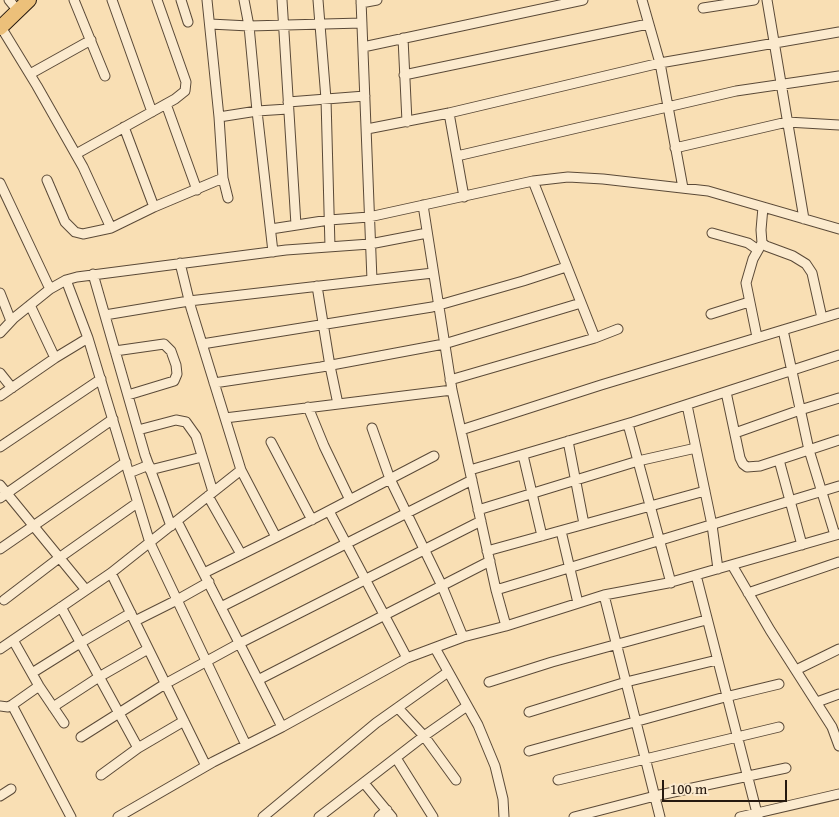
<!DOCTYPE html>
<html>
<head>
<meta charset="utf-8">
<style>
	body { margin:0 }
	#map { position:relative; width:839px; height:817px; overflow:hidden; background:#f9dfb4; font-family:"Gentium Book Plus",serif }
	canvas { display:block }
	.scale { position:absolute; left:662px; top:780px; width:125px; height:22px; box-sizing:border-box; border:2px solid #26190f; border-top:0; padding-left:6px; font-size:15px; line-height:18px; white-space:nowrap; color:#26190f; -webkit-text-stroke:4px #fbeace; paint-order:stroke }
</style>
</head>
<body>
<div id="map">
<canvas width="839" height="817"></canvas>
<div class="scale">100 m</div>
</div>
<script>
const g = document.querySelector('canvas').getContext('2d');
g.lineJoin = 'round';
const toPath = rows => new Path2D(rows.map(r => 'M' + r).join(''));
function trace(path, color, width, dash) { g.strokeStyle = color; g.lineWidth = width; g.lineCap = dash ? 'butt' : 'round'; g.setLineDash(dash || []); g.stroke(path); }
const street = toPath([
	[9,0,18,11],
	[74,0,105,76],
	[112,0,152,112],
	[181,0,188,22],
	[207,0,219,117,223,178,228,198],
	[244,0,249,26,257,111,273,252],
	[282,0,296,225],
	[318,0,326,99,330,247],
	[361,0,372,280],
	[642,0,660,63,683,188],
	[767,0,804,219],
	[361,3,377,0],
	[703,8,754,0],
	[210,24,249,26,362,23],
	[1,27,37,86,83,167,111,228],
	[403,38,407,122],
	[363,47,583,0],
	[30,74,91,40],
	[404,75,648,24],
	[288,102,365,96],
	[166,104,197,190],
	[449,113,464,197],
	[219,117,257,111,288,109],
	[124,127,154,207],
	[367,129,449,113,660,63,839,32],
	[675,148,787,122,839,125],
	[76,154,175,99,185,91,186,82,157,0],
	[457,156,736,91,839,76],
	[47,180,65,222,75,232,83,234,111,228,154,207,223,178],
	[533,181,595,338],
	[0,183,50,289],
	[423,205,452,390,496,590,506,626],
	[763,207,761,230,762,243,766,246,793,256,806,264,812,273,822,318],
	[271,229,329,220,369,217,533,181,568,177,603,179,708,191,839,229],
	[712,233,748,243,758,250],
	[180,263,191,308,241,470,276,537],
	[93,274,145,455,171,526],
	[66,280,88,338,150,543,246,745],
	[317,286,330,366,338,404],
	[0,293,11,321],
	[30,305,55,358],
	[711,314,749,302],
	[105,315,189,301,433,273],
	[783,330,809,450,835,535],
	[0,333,14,318,50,289,66,280,77,277,286,250,370,244,427,233],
	[757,337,746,283,753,259,762,243],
	[202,344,432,307,523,281,566,267],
	[115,351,164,344,171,351,176,365,177,374,174,381,128,395],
	[0,373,12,388],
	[450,380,595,338,618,329],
	[214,383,321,367,444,344,581,303],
	[726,392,740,458,743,464,747,467,760,466,839,440],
	[0,396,55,358,88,338],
	[687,405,712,525,718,569],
	[308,407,324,446,350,500],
	[225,418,452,390],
	[628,424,671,583],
	[372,428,390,479,442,586,463,637],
	[138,430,176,420,186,422,196,436,213,492],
	[461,430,601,385,839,313],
	[735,433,800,410,839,398],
	[568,441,584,524],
	[271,442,312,520],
	[0,447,101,379],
	[523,455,542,536],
	[779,460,802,545],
	[150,470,202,457],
	[470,470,633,422,839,355],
	[129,473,149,465],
	[0,485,86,590],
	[208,496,241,554],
	[0,498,113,419],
	[478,510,638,461,696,448],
	[329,511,407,658],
	[177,521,282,727],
	[561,531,578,603],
	[0,549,126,462],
	[487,551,705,491],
	[732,565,770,630,832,727,839,746],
	[111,573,206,766],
	[204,573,317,517,434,456],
	[696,575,758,817],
	[496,590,839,486],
	[748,593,839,562],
	[604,595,660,817],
	[4,600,59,558,137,503],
	[61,607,138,748],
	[221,607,472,480],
	[135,621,177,600,209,582],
	[13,640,39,686,64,723],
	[435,648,478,725,495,766,503,799,504,817],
	[0,649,111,573,241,470],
	[796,670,839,649],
	[32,673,80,643,131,613],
	[258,680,490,561],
	[489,682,552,662,706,620],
	[817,702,839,694],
	[12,705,71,817],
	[0,706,8,707,12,705,39,686],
	[53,707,99,677,148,649],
	[398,708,424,736,456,780],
	[529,712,626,682,717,660],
	[81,737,165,684,240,643,481,521],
	[529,751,725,697,779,684],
	[396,758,433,817],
	[101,775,138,748,184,721],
	[558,780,779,727],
	[364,783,392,817],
	[0,796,11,789],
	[118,817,213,762,282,727,407,658,463,637,506,626,604,595,668,583,839,534],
	[263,817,376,723,448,672],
	[319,817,424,736,467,706],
	[379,817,387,810],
	[574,817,655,796,786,768],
	[740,817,839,794]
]);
const primary = toPath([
	[0,28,29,0]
]);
trace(street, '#5b4a38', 11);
trace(primary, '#26190f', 16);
trace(street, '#fbeace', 9);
trace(primary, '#ecc07a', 14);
</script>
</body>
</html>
